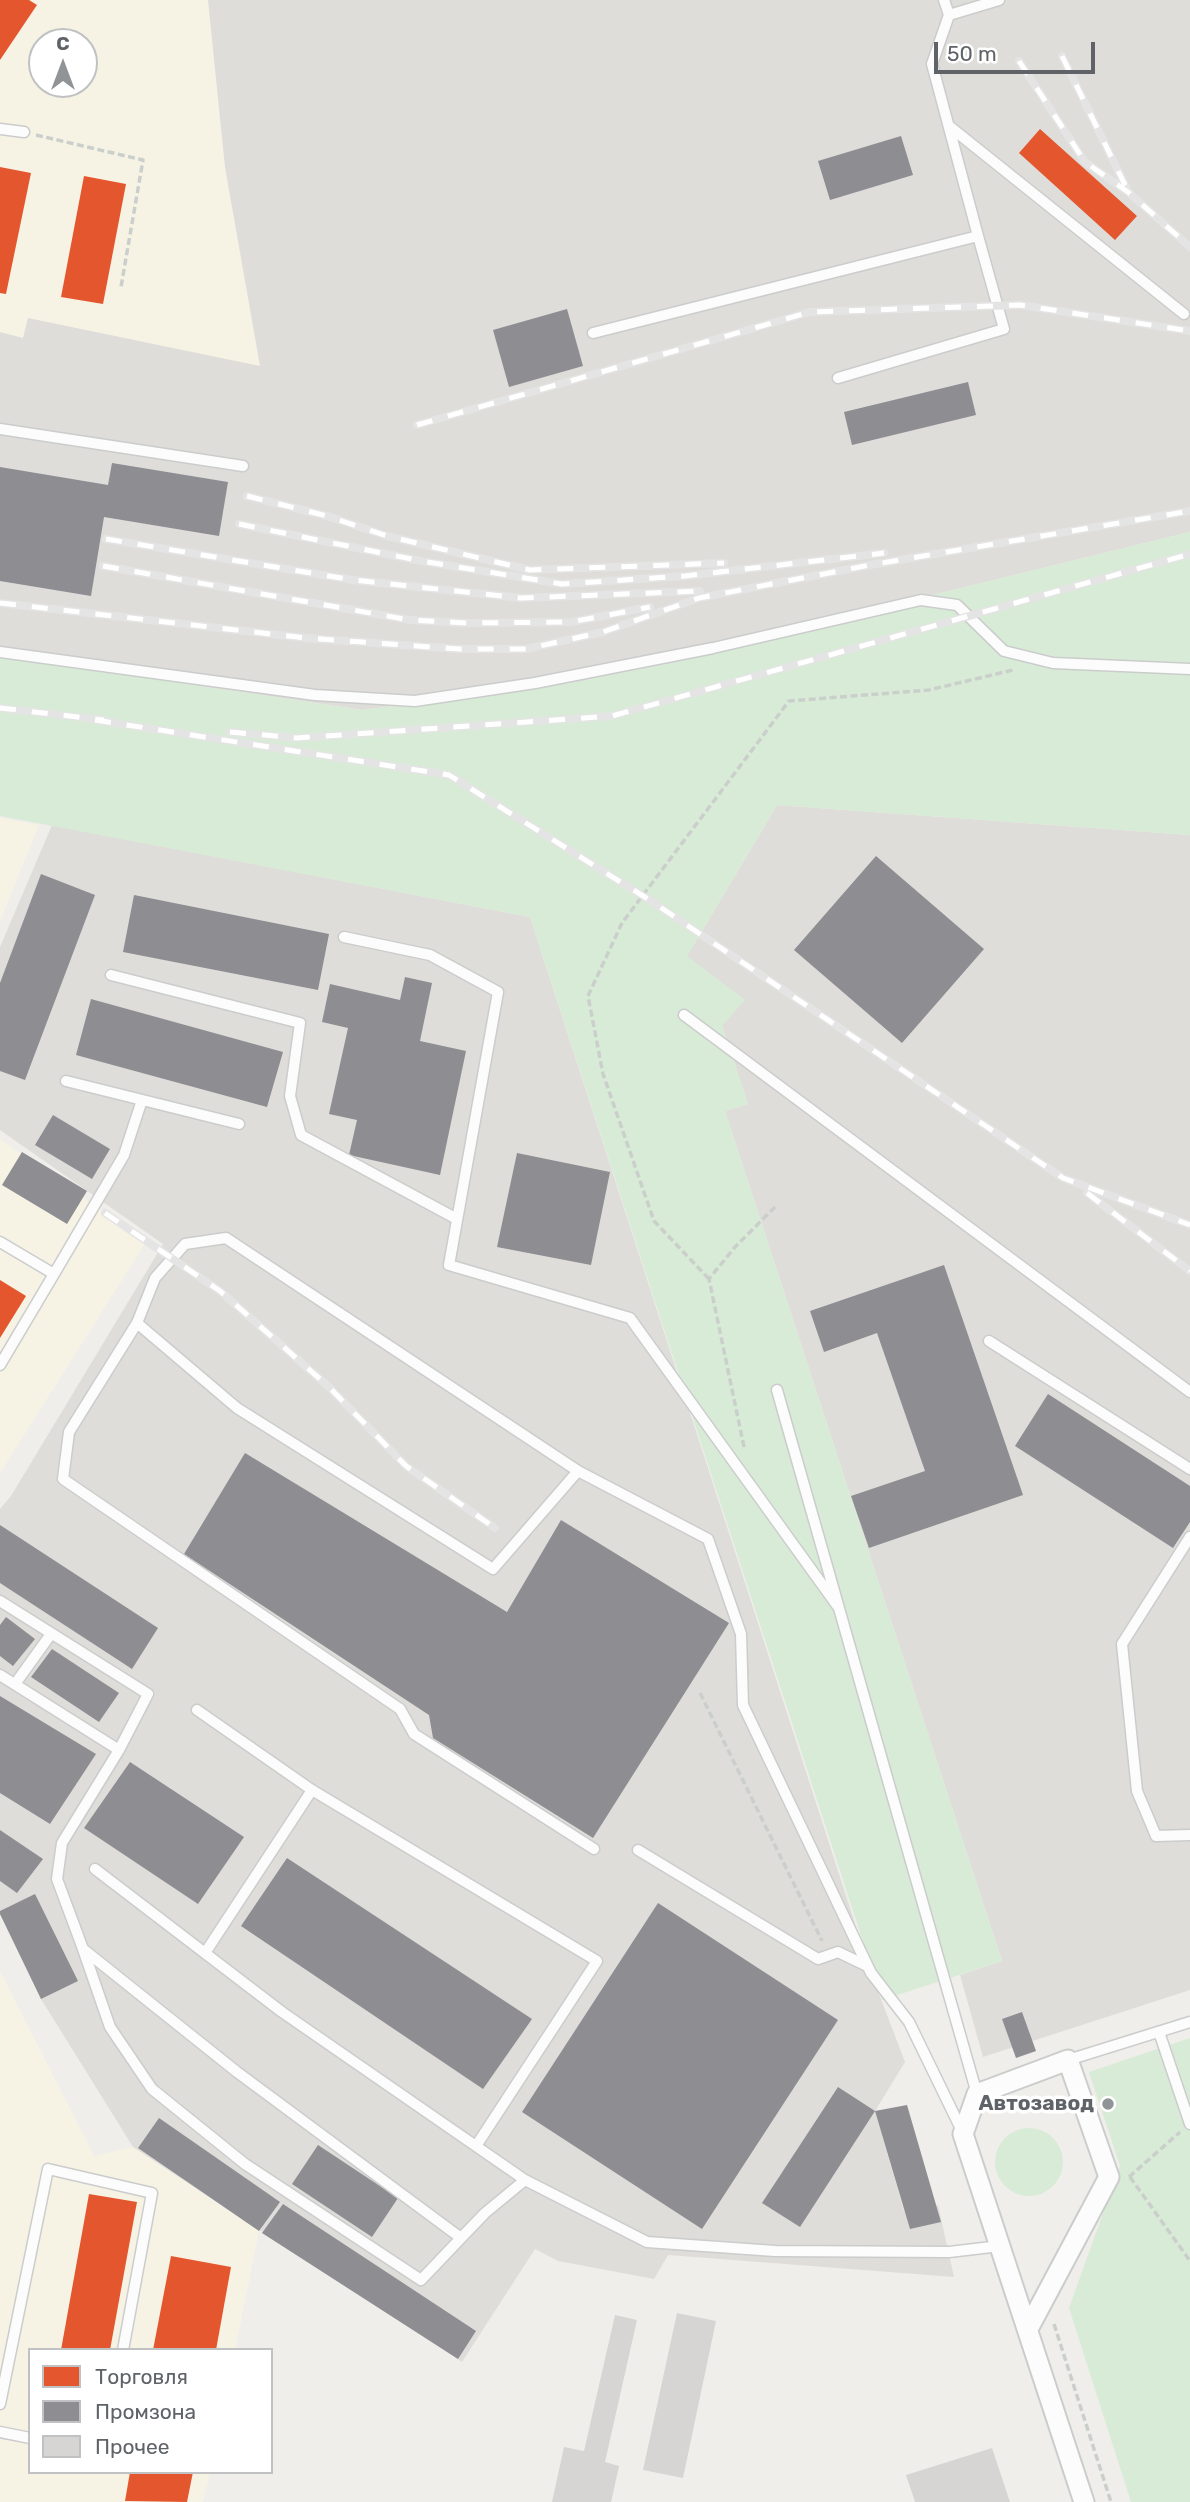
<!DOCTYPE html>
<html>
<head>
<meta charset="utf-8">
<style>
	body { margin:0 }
	#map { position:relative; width:1190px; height:2502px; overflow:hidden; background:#efeeea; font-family:Rubik,sans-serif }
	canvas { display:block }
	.legend { position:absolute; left:28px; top:2348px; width:245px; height:126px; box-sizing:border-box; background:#fff; border:2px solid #bfc1c3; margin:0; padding:9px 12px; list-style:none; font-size:21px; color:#5f6368 }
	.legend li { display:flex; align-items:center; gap:14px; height:35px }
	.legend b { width:35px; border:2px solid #bfc1c3 }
	.north { position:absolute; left:28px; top:28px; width:70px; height:70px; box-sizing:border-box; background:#fff; border:2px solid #bfc1c3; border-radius:50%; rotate:0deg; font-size:19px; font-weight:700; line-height:28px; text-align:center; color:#5f6368 }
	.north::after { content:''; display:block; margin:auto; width:24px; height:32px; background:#919496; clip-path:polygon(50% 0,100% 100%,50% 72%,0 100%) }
	.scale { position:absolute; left:934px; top:42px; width:161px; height:32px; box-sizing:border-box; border:4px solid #5f6368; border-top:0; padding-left:9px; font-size:21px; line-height:24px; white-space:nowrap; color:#5f6368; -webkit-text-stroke:5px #fff; paint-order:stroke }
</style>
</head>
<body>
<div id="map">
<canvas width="1190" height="2502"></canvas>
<ul class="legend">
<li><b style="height:19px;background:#e4572e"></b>Торговля</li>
<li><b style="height:19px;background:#8d8d92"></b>Промзона</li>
<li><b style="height:19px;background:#d6d5d3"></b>Прочее</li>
</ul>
<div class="north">С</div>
<div class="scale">50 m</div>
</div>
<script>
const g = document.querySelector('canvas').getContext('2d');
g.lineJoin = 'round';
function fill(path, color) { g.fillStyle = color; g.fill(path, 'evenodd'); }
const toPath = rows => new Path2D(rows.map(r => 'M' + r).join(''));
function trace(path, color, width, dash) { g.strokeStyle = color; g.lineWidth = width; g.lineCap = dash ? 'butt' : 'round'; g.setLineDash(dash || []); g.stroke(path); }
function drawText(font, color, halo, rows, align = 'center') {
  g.font = font + ' Rubik,sans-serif'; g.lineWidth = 7; g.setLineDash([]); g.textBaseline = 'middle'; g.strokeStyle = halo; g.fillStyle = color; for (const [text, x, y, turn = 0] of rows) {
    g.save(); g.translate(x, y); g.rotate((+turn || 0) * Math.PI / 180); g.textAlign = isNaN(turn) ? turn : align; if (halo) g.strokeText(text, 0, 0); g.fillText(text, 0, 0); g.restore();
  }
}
const commercial = toPath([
	[0,0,208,0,225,167,260,367,28,318,23,338,0,332],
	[42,42,84,42,84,84,42,84],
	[0,818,39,825,0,921],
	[0,1139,146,1242,0,1473],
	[0,1971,94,2156,133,2147,259,2231,235,2350,30,2350,30,2472,210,2472,203,2502,0,2502]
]);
const industrial = toPath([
	[208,0,1190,0,1190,532,578,682,362,710,0,656,0,332,23,338,28,318,260,366,225,167],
	[777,805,1190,835,1190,1990,983,2057,960,1975,1002,1961,725,1111,748,1104,722,1026,687,956],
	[52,825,530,917,871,1973,905,2062,875,2111,904,2211,938,2205,954,2277,668,2255,654,2279,558,2261,535,2249,462,2362,133,2147,41,1999,0,1914,0,1509,11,1496,163,1244,0,1130,0,947]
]);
const green = toPath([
	[1190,532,1190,835,777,805,687,956,745,1000,722,1026,748,1104,725,1111,1002,1961,882,2000,530,917,0,816,0,656,362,710,578,682],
	[1190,2038,1190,2502,1131,2502,1069,2308,1120,2166,1089,2072],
	'995 2162a34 34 0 1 1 68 0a34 34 0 1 1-68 0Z'
]);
const shops = toPath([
	[0,0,29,0,37,5,0,60],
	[1040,129,1137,216,1115,240,1019,153],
	[0,167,31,173,6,294,0,293],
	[84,176,126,184,103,304,61,297],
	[0,1280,26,1296,0,1338],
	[89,2194,137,2202,110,2350,61,2350],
	[171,2256,231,2267,216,2350,153,2350],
	[130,2472,193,2472,187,2502,125,2501]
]);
const industry = toPath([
	[901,136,913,175,830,200,818,161],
	[567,309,583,366,509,387,493,330],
	[968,382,976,415,852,445,844,412],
	[112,463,228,482,219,536,104,517,91,596,0,581,0,467,108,485],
	[876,856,984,949,902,1043,794,950],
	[41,874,95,895,25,1080,0,1071,0,983],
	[134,895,329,934,318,990,123,952],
	[405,977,432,983,420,1041,466,1051,440,1175,349,1155,357,1120,329,1114,348,1028,322,1022,330,984,400,1000],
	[91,999,283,1052,267,1107,76,1055],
	[53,1115,110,1149,92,1179,35,1145],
	[22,1152,87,1191,67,1224,2,1185],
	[517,1153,610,1172,591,1265,497,1247],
	[944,1265,1023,1495,869,1548,851,1496,925,1471,877,1333,824,1352,810,1311],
	[1048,1394,1190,1486,1190,1522,1173,1548,1015,1446],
	[245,1453,507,1612,561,1520,729,1623,593,1838,433,1738,429,1715,184,1554],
	[0,1525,158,1628,132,1669,0,1583],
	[6,1617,35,1639,13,1666,0,1656,0,1625],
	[52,1649,119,1693,99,1722,31,1677],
	[0,1696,96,1754,50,1824,0,1793],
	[130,1762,244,1837,198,1904,84,1828],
	[0,1830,43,1859,17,1893,0,1881],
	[287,1858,532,2019,483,2089,241,1926],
	[35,1894,78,1981,41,1999,0,1914,0,1911],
	[658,1903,838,2020,702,2229,522,2112],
	[1022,2012,1036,2051,1016,2058,1002,2019],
	[838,2087,875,2111,800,2227,762,2203],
	[907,2105,941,2222,910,2229,875,2111],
	[159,2118,280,2202,259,2231,138,2148],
	[318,2145,398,2198,372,2237,292,2184],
	[283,2204,476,2331,458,2359,262,2233]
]);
const building = toPath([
	[677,2313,716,2321,683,2478,643,2470],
	[615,2315,637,2320,605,2462,619,2466,611,2502,552,2502,564,2447,584,2451],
	[992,2448,1010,2502,915,2502,906,2475]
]);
const path = toPath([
	[36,135,143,160,121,287],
	[709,1279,654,1221,603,1074,588,996,622,923,789,701,929,690,1013,670],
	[744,1447,709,1279,735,1247,777,1205],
	[700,1693,822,1941],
	[1129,2177,1180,2132],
	[1130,2177,1190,2261],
	[1054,2324,1111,2502]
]);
const lane = toPath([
	[944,0,949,15,999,0],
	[949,126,1184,314],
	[0,129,24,132],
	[593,333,978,236,932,64,949,15],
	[838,378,1004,329,978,236],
	[0,429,243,466],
	[0,652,315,695,415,701,535,683,713,648,921,600,957,605,1004,651,1053,663,1190,669],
	[344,937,430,955,498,992,449,1265,630,1318,839,1608],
	[111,975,300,1023,290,1096,301,1135,457,1219],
	[684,1015,1190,1392],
	[66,1081,239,1124],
	[0,1242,54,1274,0,1365],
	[54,1274,124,1155,142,1100],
	[137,1323,69,1432,63,1479,400,1709,414,1734,594,1849],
	[989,1341,1190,1469],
	[777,1390,977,2094],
	[578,1471,226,1238,185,1244,155,1278,137,1323,237,1408,493,1569,578,1471,708,1539,741,1634,743,1705,871,1973,909,2022,963,2133],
	[1190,1537,1122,1644,1137,1791,1156,1836,1190,1835],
	[0,1601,148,1694,119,1750,62,1843,57,1879,83,1949,237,2072,461,2238,485,2213,525,2180,647,2242,775,2251,949,2252,1000,2246],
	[0,1675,119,1750],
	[15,1684,51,1634],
	[197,1710,312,1790,597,1961,476,2146],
	[638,1850,818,1959,838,1952,867,1966],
	[95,1869,282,2012,525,2180],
	[83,1949,110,2027,152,2089,245,2164,421,2280,461,2238],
	[205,1953,312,1790],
	[1159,2032,1190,2124],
	[1068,2060,1190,2022],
	[0,2404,48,2169,152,2193,123,2350],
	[0,2432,30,2438]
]);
const street = toPath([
	[1029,2327,1109,2177,1068,2060,977,2094,963,2134,1084,2502]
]);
const rail = toPath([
	[1062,56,1128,191],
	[1019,61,1085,162,1128,192,1190,247],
	[417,425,810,312,1020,305,1190,331],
	[247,496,327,516,387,536,530,570,724,563],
	[239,524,421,561,562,584,685,576,884,553],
	[106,539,353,580,521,598,700,591],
	[103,566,410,620,467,623,571,622,650,607],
	[0,603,306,638,459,649,526,649,603,632,699,598,870,565,1190,511],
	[0,708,104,720],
	[95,720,449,775,651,901,1063,1178,1190,1225],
	[230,732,297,738,612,716,1190,554],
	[1087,1193,1190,1271],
	[105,1213,220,1291,329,1387,406,1466,495,1528]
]);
const markers = [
	[1108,2104,7,"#919496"]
];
const poiNames = [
	["Автозавод",1094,2104]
];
fill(commercial, '#f7f3e4');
fill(industrial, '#dfddda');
fill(green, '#d8ebd6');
fill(shops, '#e4572e');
fill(industry, '#8d8d92');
fill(building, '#d6d5d3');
trace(lane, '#cbcccc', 13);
trace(street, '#cbcccc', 23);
trace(path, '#cacfcc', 3.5, [7, 3.5]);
trace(lane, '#fdfcfc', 10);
trace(street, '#fdfcfc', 19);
trace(rail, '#e4e4e4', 8);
trace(rail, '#fff', 5, [16]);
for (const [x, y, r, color] of markers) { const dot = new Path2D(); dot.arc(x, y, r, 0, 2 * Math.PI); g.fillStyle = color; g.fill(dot); trace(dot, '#fff', 2.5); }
drawText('bold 21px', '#5f6368', '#fff', poiNames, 'right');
</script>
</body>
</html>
